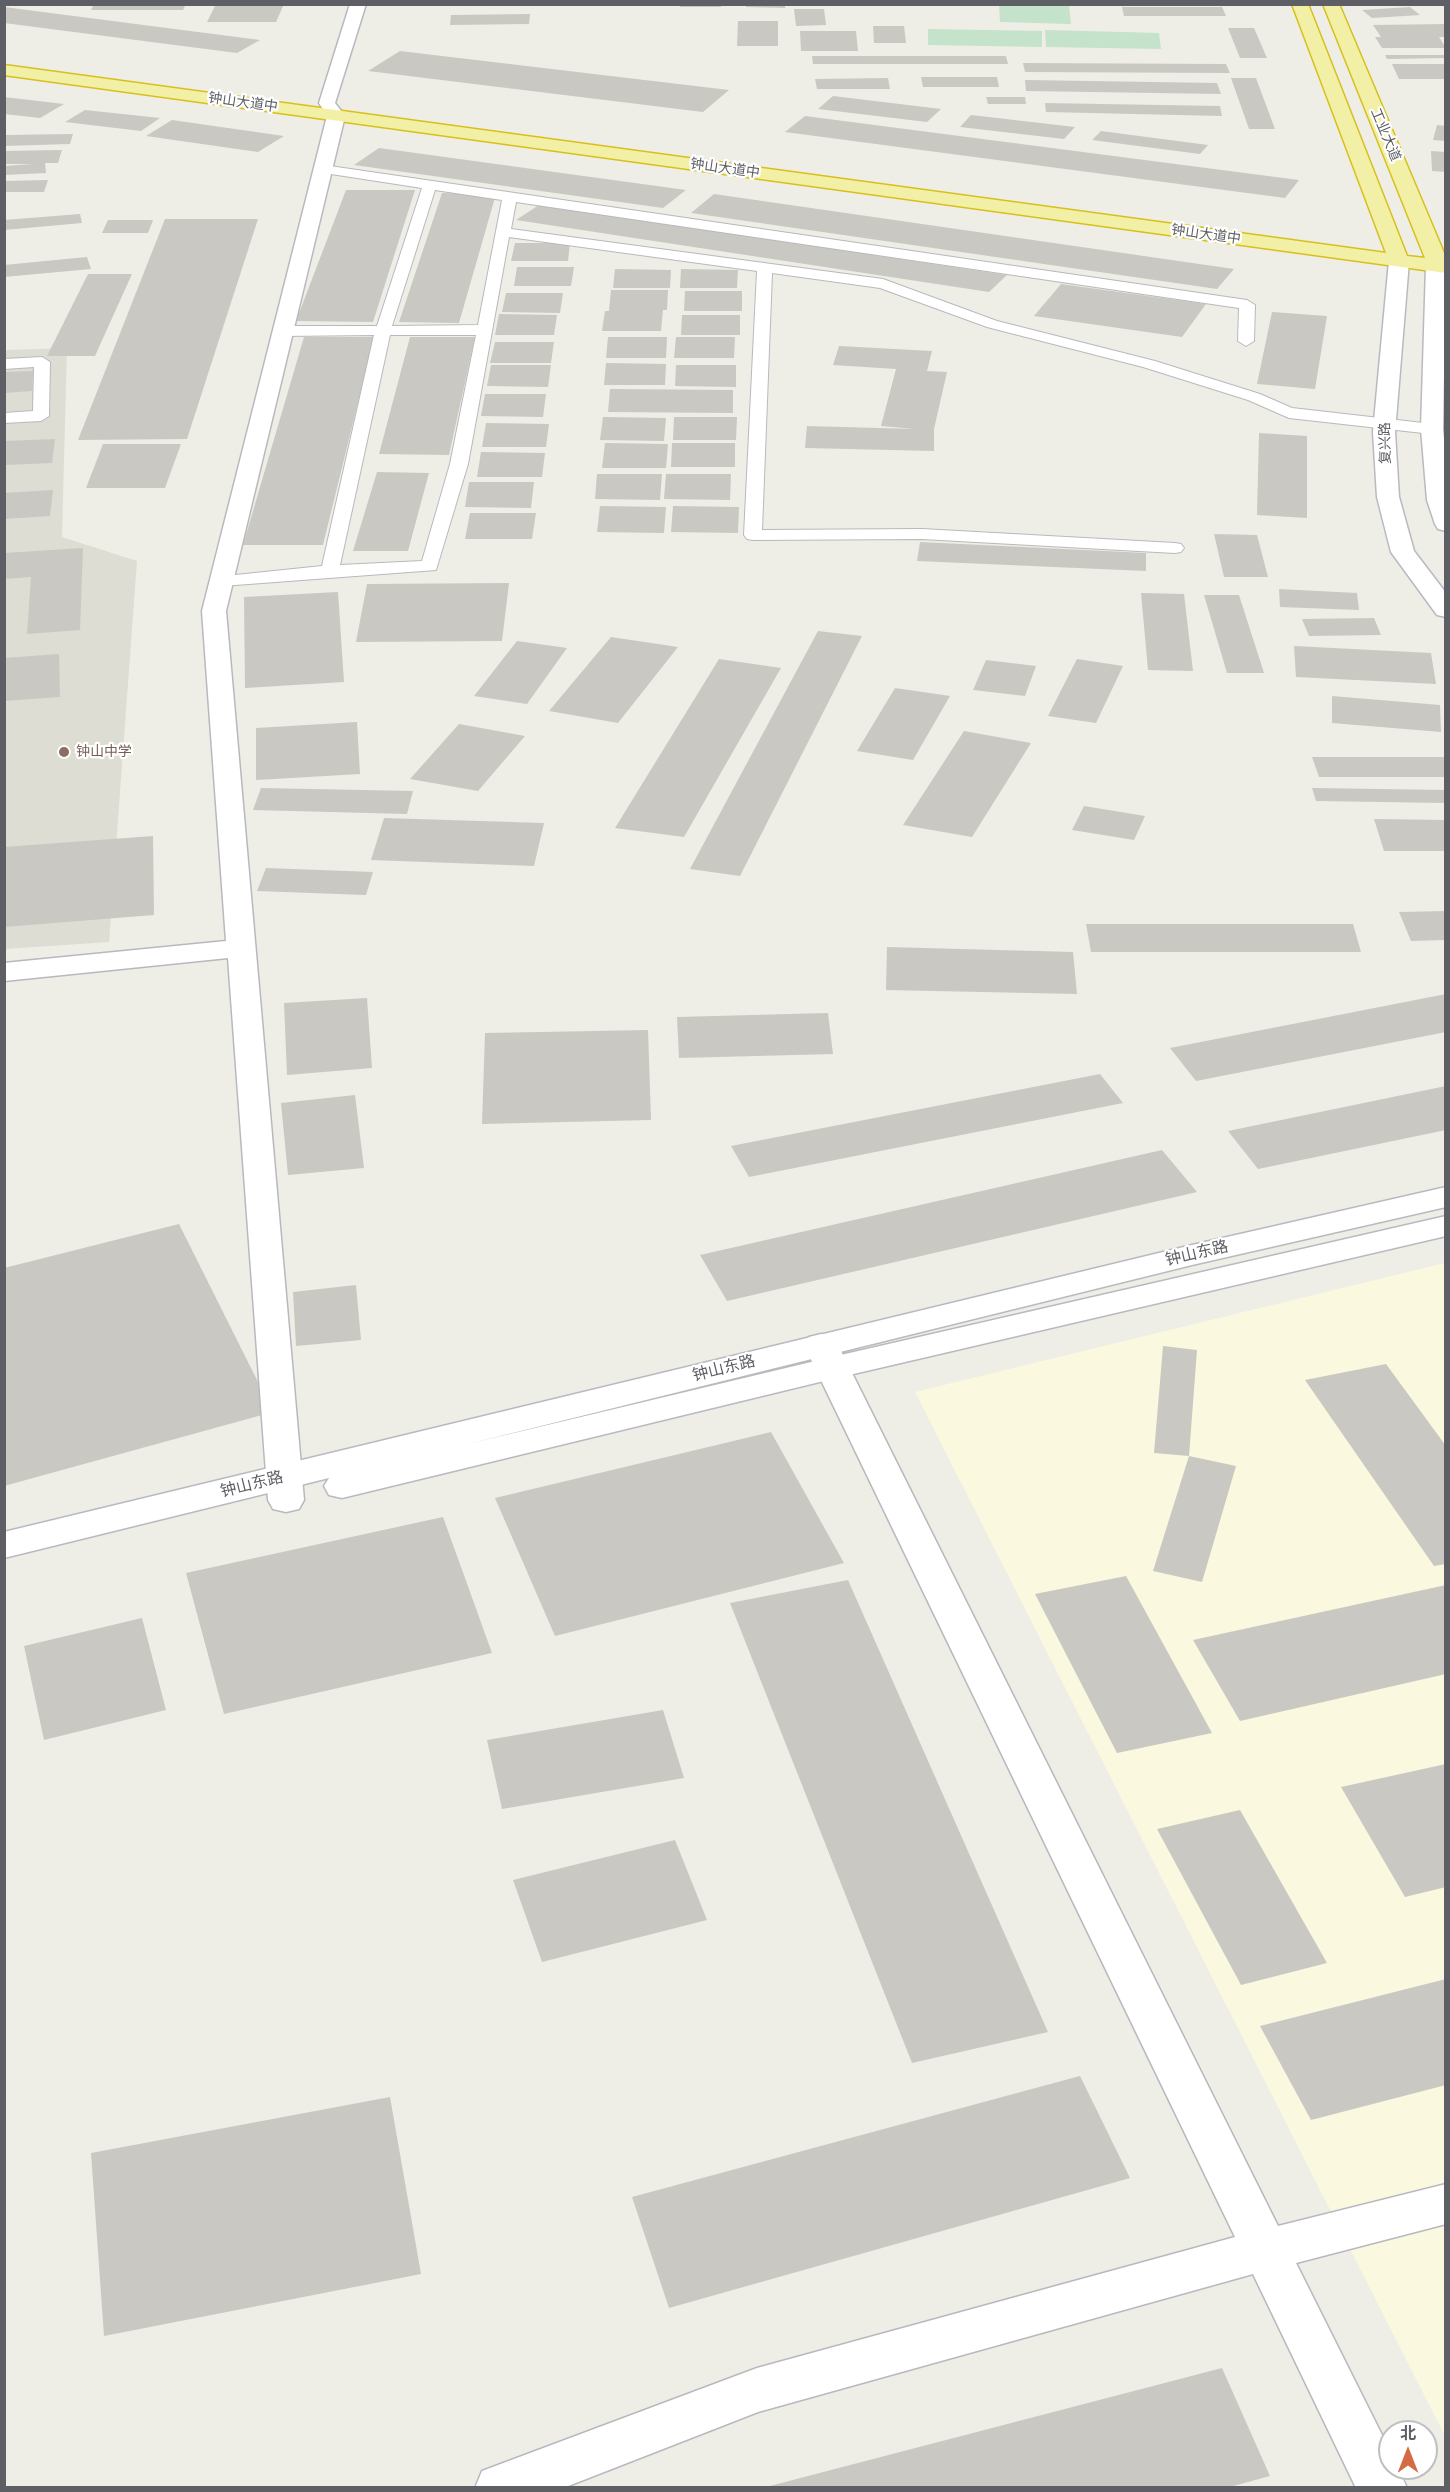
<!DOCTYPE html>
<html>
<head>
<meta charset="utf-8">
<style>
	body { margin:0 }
	#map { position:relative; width:1450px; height:2492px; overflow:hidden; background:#eeeee6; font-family:"DejaVu Sans","Noto Sans SC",sans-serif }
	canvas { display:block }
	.frame { position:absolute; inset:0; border:6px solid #5d5f64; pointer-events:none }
	.north { position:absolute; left:1378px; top:2420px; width:60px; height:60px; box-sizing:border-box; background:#fff; border:2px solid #bebfc1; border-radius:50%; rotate:0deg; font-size:16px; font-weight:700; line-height:24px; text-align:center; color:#5d5f64 }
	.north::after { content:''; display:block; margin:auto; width:21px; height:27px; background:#d46b45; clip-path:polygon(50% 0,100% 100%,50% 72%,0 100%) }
</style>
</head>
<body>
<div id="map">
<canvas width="1450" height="2492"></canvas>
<div class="frame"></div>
<div class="north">北</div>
</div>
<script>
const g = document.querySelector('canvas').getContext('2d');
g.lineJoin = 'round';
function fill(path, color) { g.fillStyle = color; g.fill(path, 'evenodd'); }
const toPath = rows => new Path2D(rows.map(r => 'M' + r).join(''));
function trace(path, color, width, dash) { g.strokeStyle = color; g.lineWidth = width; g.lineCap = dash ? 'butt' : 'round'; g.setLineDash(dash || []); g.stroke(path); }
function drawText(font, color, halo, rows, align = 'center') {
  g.font = font + ' "DejaVu Sans","Noto Sans SC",sans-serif'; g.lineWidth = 4.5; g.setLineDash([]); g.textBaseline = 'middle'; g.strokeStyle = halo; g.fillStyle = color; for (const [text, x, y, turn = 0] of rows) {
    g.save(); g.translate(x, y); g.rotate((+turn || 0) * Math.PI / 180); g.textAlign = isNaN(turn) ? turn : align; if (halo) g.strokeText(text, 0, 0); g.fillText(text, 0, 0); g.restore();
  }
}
const commercial = toPath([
	[1445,1263,1445,2436,915,1392]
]);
const education = toPath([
	[67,348,62,537,137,561,109,942,5,949,4,350]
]);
const green = toPath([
	[999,5,1069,5,1071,24,1000,22],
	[928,29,1042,31,1042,47,928,45],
	[1045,30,1159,33,1161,49,1046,47]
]);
const building = toPath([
	[94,4,186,4,183,10,91,10],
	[216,4,284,4,276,22,207,22],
	[680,4,721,4,721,7,680,7],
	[746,4,785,4,785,8,746,7],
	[4,7,260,40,237,53,4,23],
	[1122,7,1222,7,1226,16,1124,16],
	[1410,7,1420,15,1372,18,1362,10],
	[794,9,824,9,826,25,796,26],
	[530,14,529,24,450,25,451,15],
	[738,21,778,21,778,46,737,46],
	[1446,24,1446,37,1439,37,1446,48,1382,48,1375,37,1381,37,1373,25],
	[873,26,904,26,906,43,874,43],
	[1228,28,1254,28,1267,58,1240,58],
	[800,31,856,31,858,51,801,51],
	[400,51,729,90,703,112,368,71],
	[1385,55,1446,55,1446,58,1387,59],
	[812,56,1006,56,1008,64,813,64],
	[1023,63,1226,64,1230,73,1025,72],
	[1392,64,1446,64,1446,79,1399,79],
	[921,77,997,77,999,87,923,87],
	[888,78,890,89,817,89,815,79],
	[1231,78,1256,78,1275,129,1249,129],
	[1025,80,1217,83,1221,94,1026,91],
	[833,96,941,109,927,122,818,109],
	[4,97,64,104,40,118,4,114],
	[986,97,1025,97,1026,104,988,104],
	[1045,103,1220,106,1222,116,1046,112],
	[85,110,160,118,141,131,65,122],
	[971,115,1075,127,1064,139,960,127],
	[805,116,1299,180,1285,198,785,132],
	[172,120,284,136,258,152,146,136],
	[1437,125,1446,126,1446,141,1433,140],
	[1101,131,1208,145,1200,154,1092,140],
	[73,134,70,144,4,146,4,135],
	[379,148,686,190,663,208,354,165],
	[62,150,58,163,45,163,46,173,4,175,4,166,33,164,4,164,4,151],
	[1431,151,1446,152,1446,172,1432,171],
	[48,180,44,192,4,192,4,181],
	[346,190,415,190,373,322,296,321],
	[442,193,496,194,459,323,399,322],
	[714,194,1234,269,1217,289,691,213],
	[539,205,1007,275,989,292,516,220],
	[80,214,82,223,4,230,4,220],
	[165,219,258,219,187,439,78,440],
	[108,220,153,220,148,233,102,233],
	[515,243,570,243,568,261,511,261],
	[87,257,91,269,4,277,4,265],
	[517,267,574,267,571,286,514,286],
	[615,269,671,270,670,288,613,288],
	[681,269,738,270,737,288,680,288],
	[88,274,132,274,95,356,47,356],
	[1061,284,1206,304,1182,337,1034,316],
	[611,290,668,290,667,310,663,310,661,331,602,331,605,311,609,311],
	[685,291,742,291,742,311,684,311],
	[506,293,563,293,560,313,502,312],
	[1272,312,1327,316,1315,389,1257,384],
	[499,314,557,315,554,335,495,335],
	[682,315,740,315,740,335,681,335],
	[304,337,374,337,323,545,243,545],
	[410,337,475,337,449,455,379,454],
	[608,337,667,337,666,358,606,358],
	[676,337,735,337,734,358,674,358],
	[495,342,554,342,551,363,490,363],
	[839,346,932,351,927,371,947,372,934,429,934,451,805,448,807,426,915,429,881,426,896,369,833,365],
	[606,363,666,364,665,385,604,385],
	[491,365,551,365,548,387,487,386],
	[676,365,736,365,736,387,675,386],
	[33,371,32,391,5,393,5,372],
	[610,389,733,390,733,413,608,412],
	[485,394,546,394,543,417,481,416],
	[603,417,666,418,664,441,600,440],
	[674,417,737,417,736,440,673,440],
	[486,423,549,424,546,447,482,447],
	[1259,433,1307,436,1307,518,1257,515],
	[55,439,52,463,4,465,4,441],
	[605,443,668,444,666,468,602,468],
	[672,443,735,443,735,467,671,467],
	[103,444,181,444,165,488,86,488],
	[481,452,545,453,542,477,477,477],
	[377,472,429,473,408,551,353,551],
	[597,474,662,474,660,500,595,499],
	[666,474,731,474,730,500,664,499],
	[469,482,534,482,531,508,465,507],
	[53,490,50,516,4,519,4,493],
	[600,506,666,507,664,533,597,532],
	[673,506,739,507,738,533,671,532],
	[470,513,536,513,532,539,465,539],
	[1214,534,1257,535,1268,577,1224,577],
	[920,542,1146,553,1146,571,917,561],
	[83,548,80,630,27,634,31,577,4,579,4,553],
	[509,583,502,641,356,642,367,584],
	[1279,589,1357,593,1359,610,1280,607],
	[338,592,344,682,245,688,244,597],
	[1141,593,1184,594,1193,671,1148,670],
	[1204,595,1239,595,1264,673,1227,673],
	[1374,618,1381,635,1309,636,1302,619],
	[818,631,862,636,740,876,690,869],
	[611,637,678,647,618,723,549,711],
	[517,641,567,648,527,704,474,696],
	[1294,646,1431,653,1436,684,1296,677],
	[59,654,60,697,4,701,4,658],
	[719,659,781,668,684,837,615,828],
	[1077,659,1123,666,1096,723,1048,716],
	[986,660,1036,666,1025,696,973,690],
	[895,688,950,696,913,760,857,751],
	[1332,696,1440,705,1441,732,1332,723],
	[357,722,360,774,256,780,256,728],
	[459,724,525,736,478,791,410,779],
	[964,731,1031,743,972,837,903,825],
	[1312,757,1446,757,1446,777,1319,777],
	[261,788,413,791,407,814,253,810],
	[1312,788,1446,790,1446,803,1316,801],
	[1084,806,1145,816,1134,840,1072,830],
	[384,818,544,823,534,866,371,860],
	[1374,819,1446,820,1446,851,1384,851],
	[153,836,154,915,4,927,4,847],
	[266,868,373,872,366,895,257,891],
	[1446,911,1446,940,1411,941,1399,912],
	[1086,924,1353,924,1361,952,1091,952],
	[887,947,1073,952,1077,994,886,990],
	[1446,994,1446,1032,1196,1081,1170,1048],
	[367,998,372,1068,287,1075,284,1003],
	[828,1013,833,1054,679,1058,677,1017],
	[648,1030,651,1120,482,1124,485,1033],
	[1100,1074,1123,1103,749,1177,731,1146],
	[1446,1086,1446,1130,1258,1169,1228,1131],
	[355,1095,364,1168,288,1175,281,1103],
	[1162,1150,1197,1192,727,1301,700,1255],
	[179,1224,273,1412,4,1486,4,1268],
	[356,1285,361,1340,296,1346,293,1292],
	[1163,1346,1197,1350,1189,1456,1154,1453],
	[1386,1364,1446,1446,1446,1564,1434,1566,1305,1380],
	[771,1432,844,1563,555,1636,495,1498],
	[1189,1456,1236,1466,1202,1582,1153,1571],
	[443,1517,492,1653,224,1714,186,1573],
	[1126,1576,1212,1733,1117,1753,1035,1594],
	[848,1580,1048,2032,912,2063,730,1603],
	[1446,1585,1446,1674,1240,1721,1193,1640],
	[142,1618,166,1710,44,1740,24,1646],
	[663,1710,684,1778,502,1809,487,1740],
	[1446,1764,1446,1887,1405,1897,1341,1787],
	[1240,1810,1327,1963,1241,1985,1157,1829],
	[675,1840,707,1920,542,1962,513,1880],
	[1446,1979,1446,2085,1311,2120,1260,2026],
	[1080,2076,1130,2178,669,2308,632,2197],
	[390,2097,421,2274,104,2336,91,2153],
	[1222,2368,1270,2476,1226,2488,762,2488]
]);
const service = toPath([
	[323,165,1247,300,1255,305,1254,341,1246,346,1238,341,1239,308,516,202,511,229,883,279,997,321,1155,361,1260,394,1292,408,1432,424,1440,429,1432,434,1289,418,1248,400,1143,367,987,327,880,288,772,273,762,530,922,529,1175,543,1181,544,1184,548,1181,552,1175,553,922,539,753,540,747,539,744,535,757,271,509,237,468,464,436,570,222,586,216,585,213,581,216,577,322,566,374,335,283,336,275,331,283,326,377,326,422,188,318,172,316,169,318,166,323,165],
	[435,190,502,200,478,325,392,326,435,190],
	[390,335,476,335,450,464,422,561,340,565,390,335],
	[42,357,50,362,49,416,41,421,4,423,4,413,33,411,34,367,4,369,4,359,42,357]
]);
const tertiary = toPath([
	[350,4,366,4,335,103,345,116,226,611,304,1500,299,1509,286,1512,273,1509,268,1500,228,958,4,981,4,963,226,941,202,611,327,116,319,103,350,4],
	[821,1334,833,1337,838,1345,1278,2226,1446,2184,1446,2224,1296,2263,1390,2451,1390,2468,1398,2468,1407,2488,1356,2488,1253,2274,758,2412,563,2488,475,2488,482,2471,757,2368,1235,2237,804,1345,809,1337,821,1334]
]);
const secondary = toPath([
	[1399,255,1406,257,1409,261,1395,432,1399,497,1414,551,1446,593,1446,617,1437,615,1391,552,1377,497,1373,432,1389,261,1392,257,1399,255],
	[1436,260,1443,262,1446,266,1443,429,1446,459,1446,531,1438,529,1435,524,1427,500,1421,429,1426,266,1429,262,1436,260],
	[1446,1187,1446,1207,1192,1265,468,1444,832,1357,1446,1216,1446,1236,832,1379,342,1498,329,1495,324,1486,329,1478,4,1558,4,1532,1192,1245,1446,1187]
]);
const trunk = toPath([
	[1292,4,1308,4,1407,256,1425,258,1323,4,1339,4,1444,253,1446,273,4,75,4,65,1386,253,1292,4]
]);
const markers = [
	[64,752,6,"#8d6e63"]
];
const farStreetnames = [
	["钟山大道中",243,103,8],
	["工业大道",1385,135,67],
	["钟山大道中",725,169,8],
	["钟山大道中",1206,235,8],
	["复兴路",1386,443,-91]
];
const farEducationnames = [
	["钟山中学",76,752]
];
const streetNames = [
	["钟山东路",1197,1254,-13],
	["钟山东路",724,1369,-14],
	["钟山东路",252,1485,-14]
];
fill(commercial, '#faf9df');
fill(education, '#ddddd4');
fill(green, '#c5e2cb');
fill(building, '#c9c8c2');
trace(service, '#b8b9be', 2);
trace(tertiary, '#b8b9be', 3);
trace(secondary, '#b9bac0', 3);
trace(trunk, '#d8c01c', 3);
fill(service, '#fff');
fill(tertiary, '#fff');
fill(secondary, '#fff');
fill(trunk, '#f2f0a6');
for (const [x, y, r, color] of markers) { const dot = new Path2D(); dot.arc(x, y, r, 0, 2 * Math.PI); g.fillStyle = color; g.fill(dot); trace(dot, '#fff', 2); }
drawText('14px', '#5d5f64', '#fff', farStreetnames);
drawText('14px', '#785e54', '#fff', farEducationnames, 'left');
drawText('16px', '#5d5f64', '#fff', streetNames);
</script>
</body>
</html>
